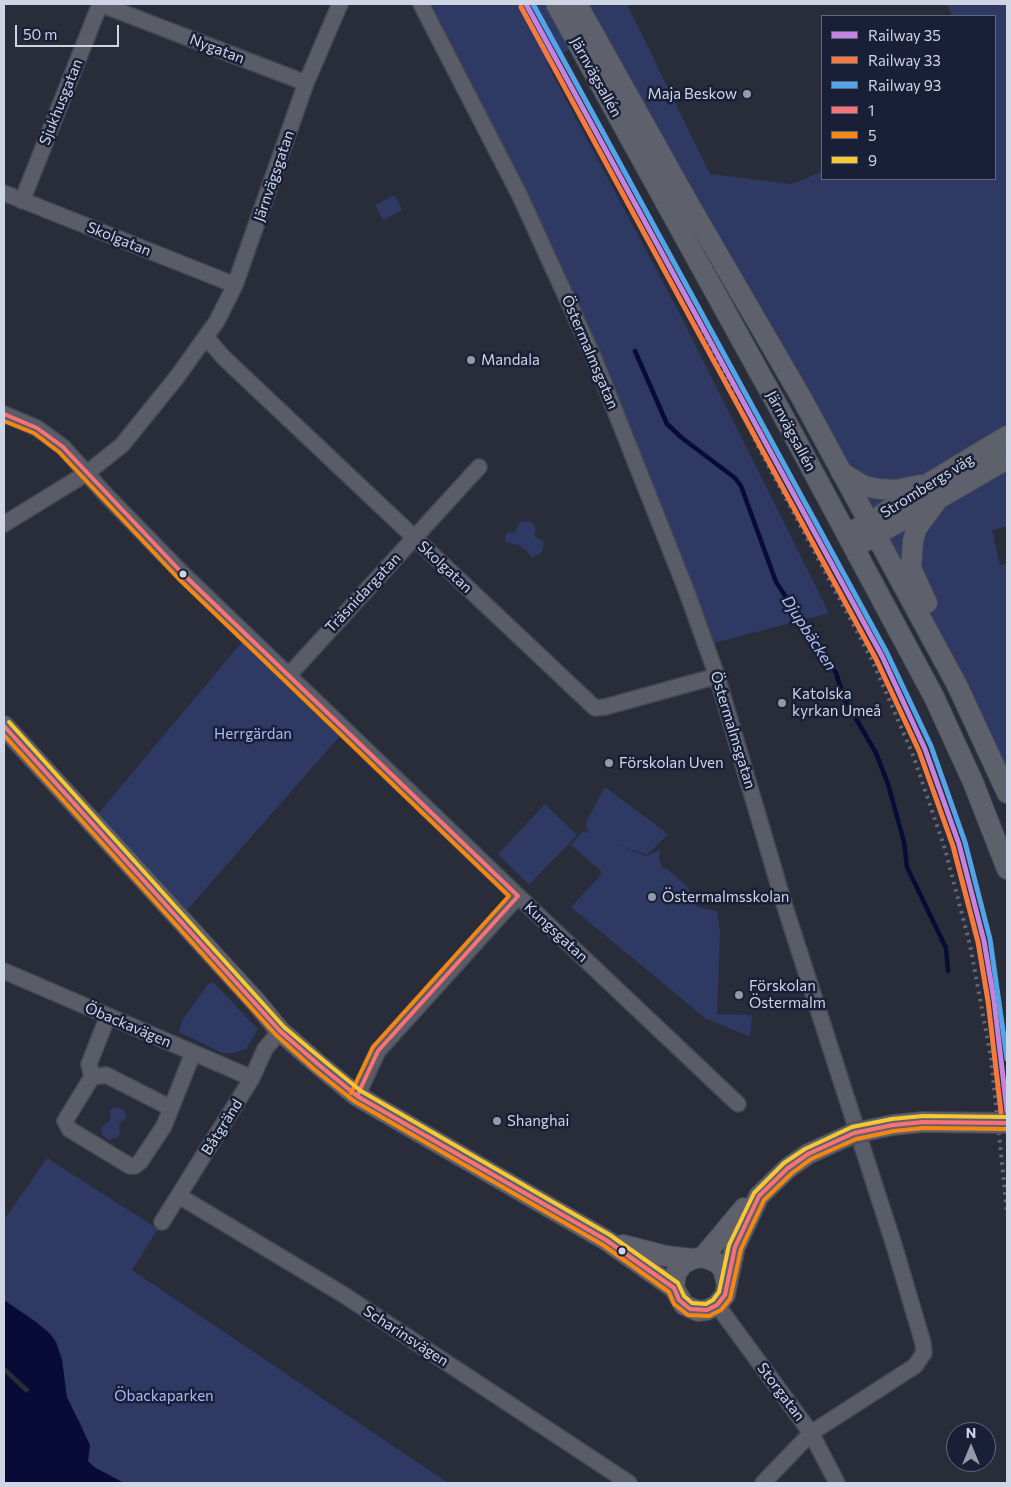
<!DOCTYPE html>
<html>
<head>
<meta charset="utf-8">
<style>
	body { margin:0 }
	#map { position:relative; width:1011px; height:1487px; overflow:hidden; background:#292d3a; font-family:Commissioner,sans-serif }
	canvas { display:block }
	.frame { position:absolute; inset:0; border:5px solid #cfd5e5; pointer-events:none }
	.legend { position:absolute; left:821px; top:15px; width:175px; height:165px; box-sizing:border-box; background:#191f37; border:1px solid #62687d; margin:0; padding:6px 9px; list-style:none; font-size:15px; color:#cfd5e5 }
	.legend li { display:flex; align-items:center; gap:10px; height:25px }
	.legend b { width:25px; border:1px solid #62687d }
	.north { position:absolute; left:946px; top:1422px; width:50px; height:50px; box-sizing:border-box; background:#191f37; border:1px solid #62687d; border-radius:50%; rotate:0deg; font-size:14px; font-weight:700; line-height:20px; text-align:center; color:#cfd5e5 }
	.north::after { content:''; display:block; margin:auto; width:18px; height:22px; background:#959aa9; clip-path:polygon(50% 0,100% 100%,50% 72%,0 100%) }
	.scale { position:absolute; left:15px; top:25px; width:104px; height:22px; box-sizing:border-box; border:2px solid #cfd5e5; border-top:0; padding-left:6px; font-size:15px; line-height:18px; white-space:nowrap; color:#cfd5e5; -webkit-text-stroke:4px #191f37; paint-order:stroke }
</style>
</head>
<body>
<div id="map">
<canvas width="1011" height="1487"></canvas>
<div class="frame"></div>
<ul class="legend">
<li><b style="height:6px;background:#c483df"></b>Railway 35</li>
<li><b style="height:6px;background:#f6793e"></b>Railway 33</li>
<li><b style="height:6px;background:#53a3e8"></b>Railway 93</li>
<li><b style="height:6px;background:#fa7275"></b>1</li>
<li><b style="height:6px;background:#f68712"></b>5</li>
<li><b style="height:6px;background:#f7c832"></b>9</li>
</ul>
<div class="north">N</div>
<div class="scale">50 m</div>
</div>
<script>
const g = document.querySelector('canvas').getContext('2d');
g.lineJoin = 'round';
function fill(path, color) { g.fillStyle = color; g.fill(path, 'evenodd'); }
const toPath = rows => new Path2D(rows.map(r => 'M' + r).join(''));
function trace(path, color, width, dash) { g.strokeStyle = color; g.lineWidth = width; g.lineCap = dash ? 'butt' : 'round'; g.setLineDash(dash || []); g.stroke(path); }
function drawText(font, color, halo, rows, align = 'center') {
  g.font = font + ' Commissioner,sans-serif'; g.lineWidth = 5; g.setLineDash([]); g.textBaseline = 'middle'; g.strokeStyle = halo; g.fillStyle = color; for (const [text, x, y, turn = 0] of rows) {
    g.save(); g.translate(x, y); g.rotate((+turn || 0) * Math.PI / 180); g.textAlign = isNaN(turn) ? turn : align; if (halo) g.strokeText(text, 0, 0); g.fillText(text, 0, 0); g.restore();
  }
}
const green = toPath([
	[421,4,627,4,710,174,791,184,822,172,822,179,995,179,995,16,952,16,947,4,1007,4,1007,526,992,530,1000,565,1007,564,1007,764,999,773,593,33,547,64,682,318,829,613,706,645,594,358],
	[395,195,402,210,383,220,375,205],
	[520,522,529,521,534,524,536,530,534,536,542,540,544,543,542,552,532,558,527,551,519,545,505,542,506,533,515,532],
	[247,636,346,729,180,918,92,821],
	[605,787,668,834,647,855,613,843,646,856,660,850,659,859,663,869,667,869,687,886,698,907,717,911,720,931,717,1014,752,1015,750,1037,705,1018,571,907,601,875,601,871,571,845,583,831,591,833,587,830,586,822],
	[545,804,577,835,529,885,498,854],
	[213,982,258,1029,246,1049,234,1053,222,1053,179,1032,182,1021,207,985],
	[114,1107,124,1110,126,1117,119,1125,120,1131,118,1137,109,1140,103,1136,101,1128,111,1119,109,1111],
	[47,1158,158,1229,132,1270,448,1483,124,1483,94,1467,88,1461,90,1445,86,1439,82,1425,71,1409,64,1388,62,1360,56,1342,50,1333,36,1322,4,1300,4,1220]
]);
const water = toPath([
	[4,1300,36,1322,50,1334,56,1342,62,1360,67,1397,90,1445,88,1461,94,1467,124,1483,4,1483]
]);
const pier = toPath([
	[4,1366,30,1390,26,1393,4,1372]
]);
const stream = toPath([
	[635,351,667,424,682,438,735,478,741,486,776,582,836,673,844,698,876,753,888,784,904,842,907,867,946,948,948,971]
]);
const street = toPath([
	[100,4,306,83],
	[421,4,519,194,563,290,594,358,685,587,717,676,785,907,894,1245,923,1343,924,1353,915,1366,811,1433,763,1483],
	[4,193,235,285],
	[22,201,100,4],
	[206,337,223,357,595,708,605,707,717,676],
	[4,414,37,428,63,447,106,495,183,574,518,896,738,1104],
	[4,524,87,473,122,445,177,377,217,321,235,285,306,83,340,4],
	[289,675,479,467],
	[4,971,252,1078],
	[108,1016,89,1064,92,1077,65,1121,69,1129,130,1166,135,1166,140,1162,164,1126,193,1053],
	[92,1077,106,1075,171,1108],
	[357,1096,378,1051,518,896],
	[179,1196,344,1295,629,1483],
	[162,1222,252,1078,265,1049,280,1031],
	[717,1305,811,1433,837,1483]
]);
const secondary = toPath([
	[556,4,780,410,934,697,973,782,1007,869],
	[577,4,690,206,801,397,957,685,1007,793],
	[841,472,864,486,879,489,896,490,920,485],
	[858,528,869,523,929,483,1007,436],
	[864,542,1007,459],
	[927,603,911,568,913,541,916,529,939,498],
	[4,726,257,1003,280,1031,319,1065,357,1096,606,1240,674,1288],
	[623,1245,666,1256,692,1259,703,1257,716,1262,723,1269,727,1285,725,1295,717,1305,707,1310,698,1311,684,1305,674,1288,676,1273,683,1264,692,1259],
	[703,1257,744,1208],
	[727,1285,735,1247,759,1196]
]);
const rail = toPath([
	[693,310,759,448,872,660,913,755,945,849,970,945,991,1058,1007,1211]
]);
const secondaryBridge = toPath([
	[759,1196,788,1168,808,1154,854,1133,893,1125,923,1122,1007,1123]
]);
const bus1 = toPath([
	[4,414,37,428,63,447,183,574,518,896],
	[4,726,280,1031,319,1065,357,1096,606,1240,674,1288,679,1300,690,1309,707,1310,717,1305,725,1295,735,1247,759,1196,788,1168,808,1154,854,1133,893,1125,923,1122,1007,1123],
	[357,1096,378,1051,518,896]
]);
const bus2 = toPath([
	[4,421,34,433,59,452,179,579,509,896,373,1047,351,1093],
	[4,735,276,1035,315,1070,354,1101,603,1245,669,1292,674,1304,688,1315,709,1316,721,1310,730,1299,741,1249,764,1200,792,1173,811,1159,856,1139,894,1131,923,1128,1007,1129]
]);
const bus3 = toPath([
	[9,722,284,1027,323,1060,361,1091,610,1235,678,1283,684,1296,692,1303,706,1304,713,1300,719,1292,729,1245,754,1193,784,1163,805,1149,852,1127,892,1119,923,1116,1007,1117]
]);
const rail1 = toPath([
	[526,4,882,656,925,749,959,844,984,941,994,1000,1007,1111]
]);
const rail2 = toPath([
	[521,7,876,659,919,751,953,846,978,942,988,1001,1001,1112]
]);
const rail3 = toPath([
	[533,4,887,653,931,746,965,842,990,939,1007,1059]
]);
const markers = [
	[747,94,5,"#959aa9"],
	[471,360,5,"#959aa9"],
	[183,574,4.5,"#cfd5e5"],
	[782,703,5,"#959aa9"],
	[609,763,5,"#959aa9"],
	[652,897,5,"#959aa9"],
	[739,995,5,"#959aa9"],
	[497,1121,5,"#959aa9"],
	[622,1251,4.5,"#cfd5e5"]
];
const streetNames = [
	["Nygatan",217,49,21],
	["Järnvägsallén",596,77,61],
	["Sjukhusgatan",61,102,-68],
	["Järnvägsgatan",274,176,-71],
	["Skolgatan",119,239,22],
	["Östermalmsgatan",590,352,67],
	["Järnvägsallén",791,431,62],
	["Strombergs väg",927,486,-32],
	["Skolgatan",445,567,43],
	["Träsnidargatan",363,593,-47],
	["Östermalmsgatan",733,730,73],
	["Kungsgatan",556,932,43],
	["Öbackavägen",128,1025,23],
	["Båtgränd",222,1127,-58],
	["Scharinsvägen",406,1336,33],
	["Storgatan",781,1392,53]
];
const poiNames = [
	["Maja Beskow",737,94,"right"],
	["Mandala",481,360],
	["Katolska",792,694],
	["kyrkan Umeå",792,711],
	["Förskolan Uven",619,763],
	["Östermalmsskolan",662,897],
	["Förskolan",749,986],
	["Östermalm",749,1003],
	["Shanghai",507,1121]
];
const parkNames = [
	["Herrgärdan",253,734],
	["Öbackaparken",164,1396]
];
const waterNames = [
	["Djupbäcken",809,633,57]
];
fill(green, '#2e3964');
fill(water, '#090b37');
fill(pier, '#292d3a');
trace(stream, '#090b37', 4.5);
trace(street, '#444854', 18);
trace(secondary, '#444854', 22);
trace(street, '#5a5d67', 15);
trace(secondary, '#5e616c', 20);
trace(rail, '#676a74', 4, [2.5, 5]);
trace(secondaryBridge, '#444854', 22, []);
trace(secondaryBridge, '#5e616c', 20);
trace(bus1, '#fa7275', 4);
trace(bus2, '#f68712', 4);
trace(bus3, '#f7c832', 4);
trace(rail1, '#c483df', 5);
trace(rail2, '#f6793e', 5);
trace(rail3, '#53a3e8', 5);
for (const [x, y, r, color] of markers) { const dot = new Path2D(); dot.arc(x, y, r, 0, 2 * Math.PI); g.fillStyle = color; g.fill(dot); trace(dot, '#191f37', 2); }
drawText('15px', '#cfd5e5', '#191f37', streetNames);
drawText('15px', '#cfd5e5', '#191f37', poiNames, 'left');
drawText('15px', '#a7bbfb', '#191f37', parkNames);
drawText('italic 16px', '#b3c2f3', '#191f37', waterNames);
</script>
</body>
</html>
